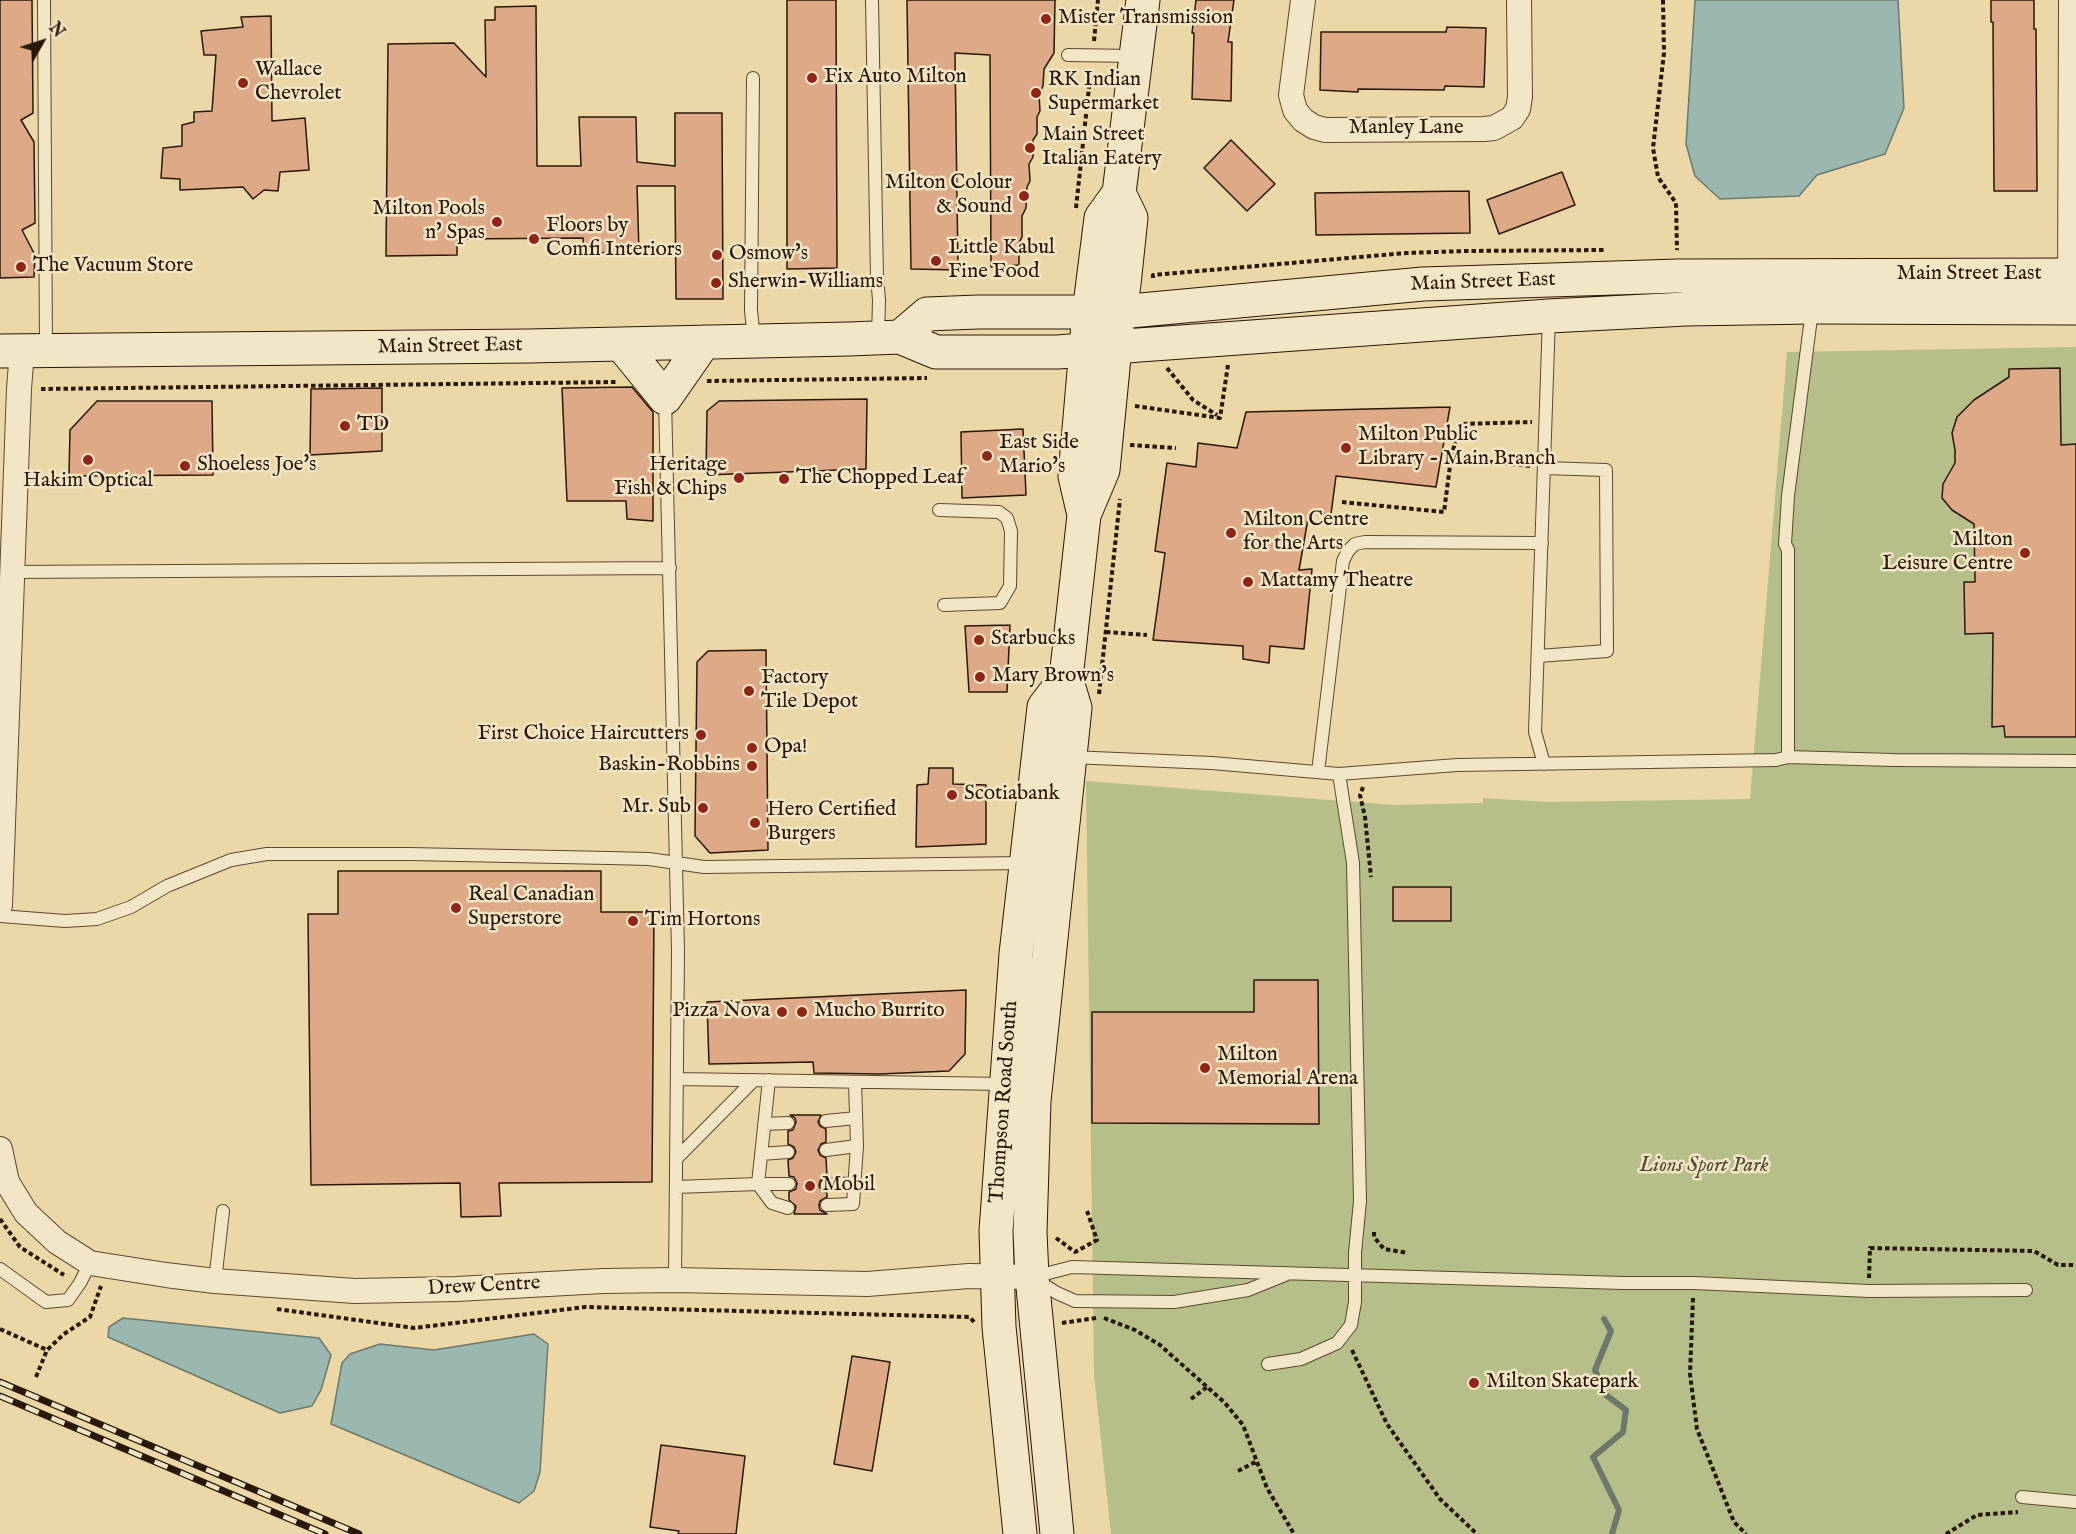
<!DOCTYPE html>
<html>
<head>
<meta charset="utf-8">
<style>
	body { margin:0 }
	#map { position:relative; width:2076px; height:1534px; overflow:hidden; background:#ecd8a7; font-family:"IM FELL English",serif }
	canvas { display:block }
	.north { position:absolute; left:12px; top:12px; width:60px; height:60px; -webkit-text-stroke:4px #f3e6c6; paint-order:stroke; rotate:51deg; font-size:16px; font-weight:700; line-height:24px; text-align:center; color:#291708 }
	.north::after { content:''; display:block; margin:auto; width:21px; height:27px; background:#291708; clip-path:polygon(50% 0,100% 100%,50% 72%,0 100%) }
</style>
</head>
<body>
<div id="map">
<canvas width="2076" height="1534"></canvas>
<div class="north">N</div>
</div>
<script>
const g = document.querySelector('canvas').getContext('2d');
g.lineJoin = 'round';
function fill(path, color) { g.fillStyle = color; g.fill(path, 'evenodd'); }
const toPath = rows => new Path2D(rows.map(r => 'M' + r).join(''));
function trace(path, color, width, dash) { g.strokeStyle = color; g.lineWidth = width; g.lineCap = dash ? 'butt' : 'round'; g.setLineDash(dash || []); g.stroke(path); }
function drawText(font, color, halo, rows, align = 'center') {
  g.font = font + ' "IM FELL English",serif'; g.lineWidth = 5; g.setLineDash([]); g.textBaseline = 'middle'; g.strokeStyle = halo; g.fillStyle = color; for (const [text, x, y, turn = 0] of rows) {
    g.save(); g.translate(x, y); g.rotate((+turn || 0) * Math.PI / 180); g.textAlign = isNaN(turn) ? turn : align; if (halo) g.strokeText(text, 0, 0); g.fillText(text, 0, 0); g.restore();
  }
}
const green = toPath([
	[2076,347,2076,1534,1111,1534,1094,1375,1086,781,1394,805,1483,803,1483,798,1548,802,1750,799,1787,352]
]);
const water = toPath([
	[1695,0,1898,0,1904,108,1885,154,1817,175,1799,196,1720,199,1695,176,1686,144,1695,0],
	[123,1318,319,1338,331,1355,321,1390,312,1406,280,1413,108,1337,109,1327,123,1318],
	[534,1334,548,1344,540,1472,534,1491,519,1503,331,1424,342,1363,350,1354,380,1344,434,1350,534,1334]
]);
const stream = toPath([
	[1604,1319,1611,1331,1595,1370,1606,1395,1626,1410,1623,1432,1593,1457,1619,1510,1612,1534]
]);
const building = toPath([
	[0,0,32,0,33,113,21,120,34,142,35,223,22,230,35,255,34,277,0,278,0,0],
	[787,0,836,0,837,268,787,269,787,0],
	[907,0,1055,0,1054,53,1044,69,1043,86,1039,94,1040,111,1037,117,1037,134,1033,140,1033,157,1029,164,1030,181,1027,187,1026,208,1022,216,1022,237,1019,243,1019,265,991,267,990,55,955,53,958,270,911,269,907,0],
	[1196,0,1234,0,1228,42,1232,42,1231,101,1192,99,1194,33,1192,33,1196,0],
	[1991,0,2034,0,2034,29,2036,29,2037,191,1994,191,1993,22,1991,22,1991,0],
	[536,6,537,166,581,166,579,117,636,117,637,162,675,166,675,113,722,113,723,299,676,299,675,186,637,186,639,252,584,253,583,238,457,239,457,255,386,256,388,44,454,43,486,77,485,20,495,20,495,7,536,6],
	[271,16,272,121,305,118,309,170,280,172,278,191,264,190,253,199,243,187,180,190,180,179,161,178,163,148,182,146,182,125,194,122,194,112,212,111,216,55,204,55,201,31,243,27,241,17,271,16],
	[1447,27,1486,28,1484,87,1445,86,1444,90,1358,89,1358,92,1320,90,1321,32,1446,32,1447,27],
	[1231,140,1275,184,1247,211,1204,168,1231,140],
	[1562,172,1575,205,1499,234,1487,200,1562,172],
	[1469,191,1470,233,1316,235,1315,193,1469,191],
	[2060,368,2061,445,2076,444,2076,737,2005,737,2004,726,1992,727,1993,633,1965,634,1964,582,1975,582,1974,524,1952,510,1942,498,1943,484,1955,463,1955,450,1952,433,1957,417,1974,400,2009,377,2009,369,2060,368],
	[632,387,653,412,653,521,627,519,626,501,567,501,562,388,632,387],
	[382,388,382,451,310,455,311,389,382,388],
	[867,399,866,469,706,475,707,411,719,401,867,399],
	[97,401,212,401,213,475,69,476,70,430,97,401],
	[1450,407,1436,487,1336,476,1331,514,1309,513,1299,570,1312,569,1304,649,1270,646,1269,663,1243,659,1243,646,1153,640,1165,553,1155,551,1167,463,1196,467,1198,443,1237,448,1246,412,1450,407],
	[1023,429,1026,495,962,498,961,432,1023,429],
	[1010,625,1007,692,969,692,965,626,1010,625],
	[766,650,768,850,710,853,695,836,697,662,708,651,766,650],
	[929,768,953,768,953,784,986,785,986,844,916,847,917,785,928,784,929,768],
	[338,871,601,871,601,912,654,912,652,1182,499,1183,501,1216,461,1217,460,1183,311,1185,308,914,338,914,338,871],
	[1393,887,1451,887,1451,921,1393,921,1393,887],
	[1254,980,1318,980,1319,1124,1092,1123,1092,1012,1254,1012,1254,980],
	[966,990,965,1054,949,1071,880,1074,814,1073,813,1062,709,1064,707,1002,966,990],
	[790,1115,821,1115,818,1122,820,1126,826,1129,826,1142,821,1144,818,1150,820,1155,826,1158,827,1177,820,1181,819,1186,821,1190,827,1193,827,1197,820,1201,819,1206,820,1210,827,1214,794,1214,796,1206,789,1200,789,1192,796,1189,797,1183,794,1177,789,1176,788,1160,793,1158,796,1152,794,1147,788,1144,788,1131,793,1130,796,1122,795,1118,790,1115],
	[852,1356,890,1362,872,1471,834,1464,852,1356],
	[661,1445,745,1456,736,1534,678,1534,679,1531,650,1527,661,1445]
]);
const path = toPath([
	[1663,0,1664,53,1653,148,1658,177,1676,203,1677,250],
	[1094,41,1098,0],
	[1076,208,1091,69],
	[1153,278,1153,275,1406,253,1466,251,1606,250],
	[1167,368,1193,400,1217,415],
	[707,381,927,378],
	[41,389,618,382],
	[1135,406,1220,418,1228,365],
	[1130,445,1176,448],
	[1451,458,1531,466],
	[1342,502,1444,512,1451,458,1460,424,1532,422],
	[1106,632,1147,635],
	[1099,694,1120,499],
	[1363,787,1360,795,1365,817,1371,877],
	[0,1219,20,1247,64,1275],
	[1374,1232,1374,1237,1384,1249,1408,1253],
	[1056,1238,1075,1252,1097,1240,1087,1211],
	[1869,1278,1870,1248,2034,1251,2058,1265,2076,1265],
	[1693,1298,1690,1374,1697,1429,1734,1522,1746,1534],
	[277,1309,414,1328,585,1307,970,1317,974,1322],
	[1104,1318,1135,1330,1160,1345,1225,1403,1243,1425,1267,1488,1294,1534],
	[1062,1323,1096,1318],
	[0,1329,47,1350],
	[1352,1350,1387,1424,1440,1499,1477,1534],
	[36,1377,47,1350,64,1334,90,1317,101,1286],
	[1191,1399,1207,1387],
	[1238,1471,1257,1461],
	[1946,1534,1977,1515,2018,1512]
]);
const service = toPath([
	[44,0,46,350],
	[872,0,877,277,879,300,878,338],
	[1068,55,1135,56],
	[753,78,751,310,754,340],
	[665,399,678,951,675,1280],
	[939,510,999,512,1007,518,1011,531,1010,586,1000,603,944,605],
	[12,572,670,568],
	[1538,656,1607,651,1606,470,1544,468],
	[1070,757,1212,763,1339,774,1457,765,1776,760,1788,757,1893,760,2076,761],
	[1788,757,1788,550,1785,544,1788,496,1812,310],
	[1544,764,1535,732,1549,316],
	[1318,772,1343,561,1348,551,1355,544,1365,542,1542,543],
	[0,916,65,921,97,919,131,907,167,886,231,860,267,854,409,854,609,858,649,859,704,867,1025,863],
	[677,1079,1005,1084],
	[826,1121,856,1118],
	[764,1124,788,1123],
	[826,1150,857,1146],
	[761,1154,788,1152],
	[676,1159,754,1080],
	[758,1184,772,1203,788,1208],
	[758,1184,789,1184],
	[827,1185,856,1183],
	[676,1187,758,1184,769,1080],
	[827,1205,853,1204,857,1146,855,1082],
	[0,1269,46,1302,68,1300,80,1283,90,1263],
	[1033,1277,1072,1267,1623,1283,1694,1283,1869,1291,2026,1290],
	[1036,1280,1057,1293,1075,1301,1174,1302,1248,1290,1285,1275],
	[215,1281,223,1211],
	[1268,1364,1301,1359,1337,1343,1351,1325,1355,1302,1355,1253,1360,1201,1353,863,1339,774],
	[2022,1497,2076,1502]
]);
const minor = toPath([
	[1303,0,1291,95,1295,110,1303,120,1314,127,1325,130,1484,129,1494,128,1512,118,1518,109,1520,97,1519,0],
	[2070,292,2071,0],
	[0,905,19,389,22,351],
	[0,1149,7,1182,26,1213,57,1242,90,1263,166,1275,215,1281,355,1291,457,1289,603,1281,675,1280,867,1284,969,1276,1032,1277]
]);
const secondary = toPath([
	[900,337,927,314,978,312,1119,312,1423,284,1678,276,2076,275],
	[621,344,665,398,704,342],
	[0,351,529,346,849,339,900,337,936,352,1058,352,1139,345,1549,316,1686,309,1813,307,2076,308],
	[1084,515,1075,476,1089,313,1101,218,1119,193,1143,0],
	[1020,1534,999,1327,996,1231,1016,954,1044,707,1066,678],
	[1057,1534,1032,1277,1030,1232,1034,1101,1075,708,1066,678,1084,515,1103,470,1117,327,1124,284,1131,218,1119,193]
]);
const rail = toPath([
	[0,1382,359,1534],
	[0,1396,325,1534]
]);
const markers = [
	[1046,19,6,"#8f2418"],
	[812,78,6,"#8f2418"],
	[243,83,6,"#8f2418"],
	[1036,93,6,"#8f2418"],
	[1030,148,6,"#8f2418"],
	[1024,196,6,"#8f2418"],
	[497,222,6,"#8f2418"],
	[534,239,6,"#8f2418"],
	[717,255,6,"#8f2418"],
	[936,261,6,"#8f2418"],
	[21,267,6,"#8f2418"],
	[716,283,6,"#8f2418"],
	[345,426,6,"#8f2418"],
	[1346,448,6,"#8f2418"],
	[987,456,6,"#8f2418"],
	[88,460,6,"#8f2418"],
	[185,466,6,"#8f2418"],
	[739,478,6,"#8f2418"],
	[784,479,6,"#8f2418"],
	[1231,533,6,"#8f2418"],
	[2025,553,6,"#8f2418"],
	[1248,582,6,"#8f2418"],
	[979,640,6,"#8f2418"],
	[980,677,6,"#8f2418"],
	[749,691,6,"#8f2418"],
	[701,735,6,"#8f2418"],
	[752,748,6,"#8f2418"],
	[752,766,6,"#8f2418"],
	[952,795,6,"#8f2418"],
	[703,808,6,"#8f2418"],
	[755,823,6,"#8f2418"],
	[456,908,6,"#8f2418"],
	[633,921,6,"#8f2418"],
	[782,1012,6,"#8f2418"],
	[802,1012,6,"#8f2418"],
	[1205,1068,6,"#8f2418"],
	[810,1186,6,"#8f2418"],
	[1474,1383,6,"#8f2418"]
];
const poiNames = [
	["Mister Transmission",1058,19],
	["Wallace",255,71],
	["Chevrolet",255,95],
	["Fix Auto Milton",824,78],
	["RK Indian",1048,81],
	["Supermarket",1048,105],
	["Main Street",1042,136],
	["Italian Eatery",1042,160],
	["Milton Colour",1012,184,"right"],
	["& Sound",1012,208,"right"],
	["Milton Pools",485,210,"right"],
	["n' Spas",485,234,"right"],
	["Floors by",546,227],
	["Comfi Interiors",546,251],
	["Little Kabul",948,249],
	["Fine Food",948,273],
	["Osmow's",729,255],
	["The Vacuum Store",33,267],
	["Sherwin-Williams",728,283],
	["TD",357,426],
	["Milton Public",1358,436],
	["Library - Main Branch",1358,460],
	["East Side",999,444],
	["Mario's",999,468],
	["Shoeless Joe's",197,466],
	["Heritage",727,466,"right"],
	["Fish & Chips",727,490,"right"],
	["The Chopped Leaf",796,479],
	["Hakim Optical",88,482,"center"],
	["Milton Centre",1243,521],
	["for the Arts",1243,545],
	["Milton",2013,541,"right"],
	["Leisure Centre",2013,565,"right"],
	["Mattamy Theatre",1260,582],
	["Starbucks",991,640],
	["Mary Brown's",992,677],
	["Factory",761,679],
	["Tile Depot",761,703],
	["First Choice Haircutters",689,735,"right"],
	["Opa!",764,748],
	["Baskin-Robbins",740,766,"right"],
	["Scotiabank",964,795],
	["Mr. Sub",691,808,"right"],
	["Hero Certified",767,811],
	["Burgers",767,835],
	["Real Canadian",468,896],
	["Superstore",468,920],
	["Tim Hortons",645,921],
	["Pizza Nova",770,1012,"right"],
	["Mucho Burrito",814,1012],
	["Milton",1217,1056],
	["Memorial Arena",1217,1080],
	["Mobil",822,1186],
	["Milton Skatepark",1486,1383]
];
const streetNames = [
	["Manley Lane",1406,129],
	["Main Street East",1969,275],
	["Main Street East",1483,283,-2],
	["Main Street East",450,347,-1],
	["Thompson Road South",1005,1102,-86],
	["Drew Centre",484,1287,-3]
];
const parkNames = [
	["Lions Sport Park",1704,1167]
];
fill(green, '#b6bf89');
fill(water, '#9ab8af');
trace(water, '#6d786c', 1.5);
trace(stream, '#6d786c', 6);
fill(building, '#dea986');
trace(building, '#291708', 1.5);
trace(service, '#5a4730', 14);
trace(minor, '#5a4730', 26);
trace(secondary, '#291708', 35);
trace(path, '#291708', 4, [4.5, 3]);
trace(service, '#f3e6c6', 12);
trace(minor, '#f3e6c6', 24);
trace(secondary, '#f3e6c6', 33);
trace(rail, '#291708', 7);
trace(rail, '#f3e6c6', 4.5, [14]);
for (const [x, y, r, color] of markers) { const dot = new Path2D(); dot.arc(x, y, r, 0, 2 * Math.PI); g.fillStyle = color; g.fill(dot); trace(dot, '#f3e6c6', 2); }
drawText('21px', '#291708', '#f3e6c6', poiNames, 'left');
drawText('21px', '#291708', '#f3e6c6', streetNames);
drawText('italic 21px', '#53492f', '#f3e6c6', parkNames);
</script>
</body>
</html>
